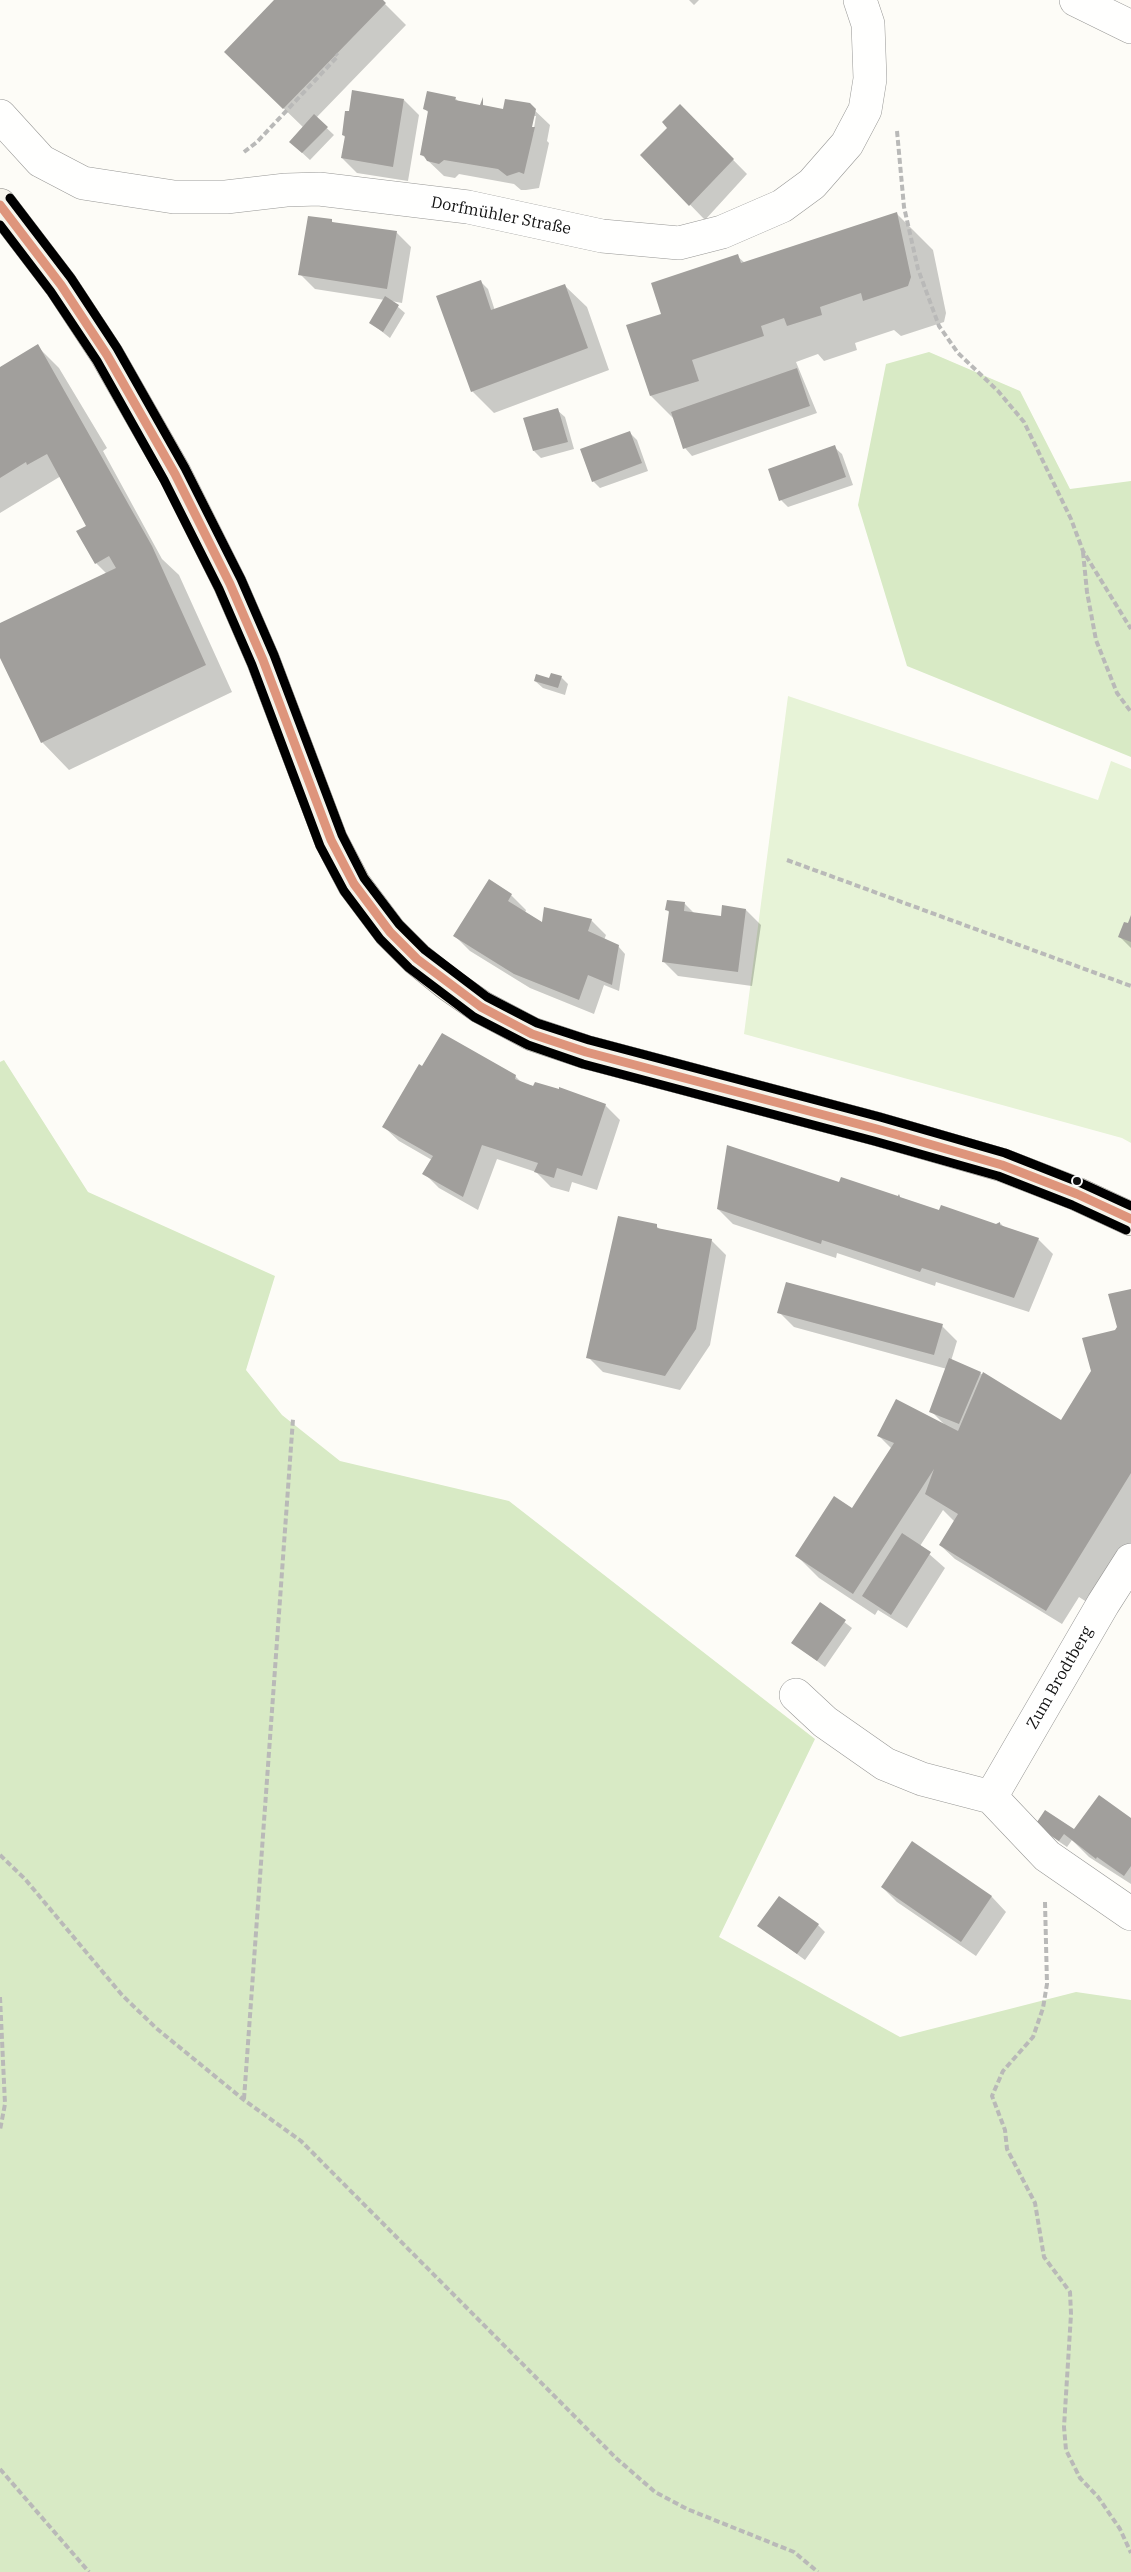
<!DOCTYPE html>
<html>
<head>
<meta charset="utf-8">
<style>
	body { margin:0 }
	canvas { display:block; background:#fdfcf7 }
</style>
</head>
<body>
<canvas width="1131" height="2572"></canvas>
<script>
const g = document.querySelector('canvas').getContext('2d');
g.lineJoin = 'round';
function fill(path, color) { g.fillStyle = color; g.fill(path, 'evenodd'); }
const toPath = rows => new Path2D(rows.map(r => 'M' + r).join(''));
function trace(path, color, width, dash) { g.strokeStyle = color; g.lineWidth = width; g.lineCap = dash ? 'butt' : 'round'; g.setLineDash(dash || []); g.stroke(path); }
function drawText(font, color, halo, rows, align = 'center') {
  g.font = font + ' "IBM Plex Serif",serif'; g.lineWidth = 6; g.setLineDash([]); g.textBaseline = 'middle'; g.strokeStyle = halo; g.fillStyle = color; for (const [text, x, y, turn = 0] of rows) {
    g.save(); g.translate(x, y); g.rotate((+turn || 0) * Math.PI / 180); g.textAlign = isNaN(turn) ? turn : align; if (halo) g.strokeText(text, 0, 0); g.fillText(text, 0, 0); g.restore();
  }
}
const green = toPath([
	[788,696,1098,800,1111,761,1131,769,1131,1143,1122,1138,744,1034]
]);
const forest = toPath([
	[929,352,1020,391,1070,489,1131,481,1131,757,907,666,858,505,886,364],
	[4,1060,88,1192,275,1276,246,1370,282,1415,340,1461,509,1501,815,1739,719,1937,900,2037,1076,1992,1131,2000,1131,2572,0,2572,0,1062]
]);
const shadow = toPath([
	[276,0,381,0,406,25,316,118,334,135,310,160,298,149,304,128,248,74],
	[689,0,699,0,694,5],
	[455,98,459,102,505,110,529,105,550,125,547,141,549,143,539,188,526,190,521,190,514,184,459,174,455,178,444,176,422,155,429,113,425,109],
	[533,116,536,116,533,134,530,134],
	[404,100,419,115,408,181,357,173,342,158,346,138,343,135],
	[680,106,747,174,705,220,642,155,669,128],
	[897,214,933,250,946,313,944,322,901,336,894,330,855,343,857,350,824,361,818,354,796,362,817,413,692,456,685,448,675,420,651,396,663,315,737,256,745,263],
	[331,221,334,223,396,232,411,247,402,303,391,301,405,313,390,338,371,323,385,300,315,289,300,274],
	[481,282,488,289,495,311,565,286,587,307,609,370,494,413,472,391],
	[37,346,59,368,107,448,103,451,162,559,179,575,232,692,69,770,42,742,0,655,0,625,107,574,96,563,88,526,61,476,0,513,0,369],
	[557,410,565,417,574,449,541,458,534,451],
	[630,433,637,440,648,471,600,488,593,481],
	[834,447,842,454,853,485,788,507,781,500],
	[561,677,568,684,565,695,543,688,535,681],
	[511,895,526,910,525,913,544,924,591,920,606,935,604,940,618,946,625,954,619,991,604,985,594,1014,530,988,470,951,455,936],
	[685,904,695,914,722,917,746,910,761,925,752,986,678,976,663,961,670,913,667,910],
	[1131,919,1131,948,1120,937],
	[515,1076,522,1083,605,1105,620,1120,597,1190,572,1182,569,1192,551,1187,536,1172,497,1159,478,1210,439,1188,424,1173,432,1160,399,1141,384,1127],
	[840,1184,940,1212,997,1225,1000,1223,1005,1228,1038,1239,1053,1254,1029,1312,936,1282,935,1286,837,1253,836,1258,733,1224,718,1209],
	[656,1226,661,1230,711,1240,726,1255,710,1345,680,1390,603,1372,588,1357],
	[1131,1290,1131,1545,1093,1606,1079,1597,1062,1624,955,1559,940,1545,955,1522,943,1510,920,1546,945,1568,907,1628,878,1610,875,1615,819,1578,797,1556,853,1510,892,1449,879,1436,945,1425,931,1411,947,1369,794,1327,779,1312,942,1326,957,1341,951,1361,980,1373,1061,1422,1116,1331],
	[821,1604,852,1628,825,1667,793,1643],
	[1131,1820,1131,1884,1089,1857,1072,1840,1067,1847,1045,1832,1073,1830],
	[913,1843,992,1897,1006,1912,976,1956,897,1902,882,1887],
	[818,1925,825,1932,805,1960,759,1926]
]);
const building = toPath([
	[274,0,383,0,386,3,283,109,224,52],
	[352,90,404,99,393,167,341,158,345,136,342,135,345,111,349,111],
	[427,91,456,97,455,100,480,105,483,97,483,105,503,109,505,99,530,103,536,109,532,127,535,127,524,174,519,172,507,176,498,169,444,160,439,164,427,161,424,156,420,155,428,111,423,109],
	[680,104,734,159,689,206,640,155,667,128,662,122],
	[314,114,328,127,302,153,289,142],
	[897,212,911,277,908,286,863,301,861,293,820,307,822,315,787,326,784,318,761,326,764,336,692,360,699,381,650,396,626,325,661,314,651,283,738,254,741,263],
	[308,216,332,219,332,222,397,231,387,289,298,275],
	[481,280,491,310,565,284,588,348,471,392,436,296],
	[385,296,399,305,383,332,369,323],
	[38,344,152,546,206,665,41,743,0,658,0,623,116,568,109,556,95,564,76,531,86,526,47,454,27,465,26,462,0,478,0,367],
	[797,368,810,406,683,449,671,412],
	[558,408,568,442,533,451,523,418],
	[630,431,642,463,592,482,580,449],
	[835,445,846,477,779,501,768,469],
	[551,673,562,676,558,688,534,681,536,674,549,678],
	[489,879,512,894,508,901,542,922,544,907,592,919,588,931,619,945,612,985,588,975,579,1000,514,974,453,936],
	[667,900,685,902,684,911,721,916,722,905,746,909,738,972,662,962,669,911,665,910],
	[1131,915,1131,942,1118,937,1124,922,1128,923],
	[442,1033,516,1075,515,1079,533,1086,535,1082,559,1089,559,1087,606,1104,582,1176,557,1168,554,1178,534,1172,538,1163,482,1145,463,1197,422,1174,433,1156,382,1127,419,1064,422,1066],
	[727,1145,839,1182,841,1177,898,1196,899,1194,900,1197,939,1210,941,1205,996,1224,1000,1222,1000,1225,1039,1238,1014,1298,922,1268,920,1272,822,1240,821,1244,717,1209],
	[618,1216,657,1224,657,1228,712,1239,696,1329,665,1376,586,1358],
	[786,1282,943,1324,934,1355,777,1313],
	[1131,1289,1131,1473,1046,1611,939,1545,958,1514,925,1494,934,1469,853,1594,795,1556,834,1496,852,1508,894,1443,877,1436,896,1399,958,1431,983,1372,1061,1420,1091,1371,1082,1338,1115,1330,1117,1327,1108,1294],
	[949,1358,981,1372,959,1424,929,1412],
	[902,1533,931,1552,891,1615,862,1596],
	[820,1602,846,1620,817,1661,791,1643],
	[1099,1795,1131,1818,1131,1866,1124,1876,1097,1857,1096,1859,1064,1834,1059,1841,1035,1825,1045,1810,1074,1829],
	[912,1841,992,1896,961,1942,881,1887],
	[779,1896,819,1924,797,1954,757,1926]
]);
const path = toPath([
	[897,131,904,207,918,269,939,326,958,353,998,391,1024,422,1071,519,1083,551,1131,629],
	[244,152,257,142,338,56,336,54],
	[1083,552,1087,592,1096,640,1117,693,1131,712],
	[787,860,1131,986],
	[0,1855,25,1879,122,1995,156,2028,244,2100,301,2141,616,2458,655,2492,687,2509,794,2552,818,2572],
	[1045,1902,1047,1984,1043,2008,1033,2037,1003,2071,992,2096,1005,2130,1007,2149,1035,2203,1044,2257,1070,2292,1071,2314,1064,2427,1066,2450,1080,2478,1098,2497,1120,2529,1131,2553],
	[0,1997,5,2104,0,2130],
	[244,2099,293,1419],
	[0,2469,89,2572]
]);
const minor = toPath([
	[0,116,41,161,83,183,174,197,226,197,286,190,319,189,468,207,602,236,679,243,722,232,782,206,812,184,847,144,865,110,870,79,868,24,860,0],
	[1131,1560,1103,1604,991,1797,1047,1856,1131,1914],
	[796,1695,825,1722,885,1764,922,1779,991,1797]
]);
const tertiary = toPath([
	[1076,0,1131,27]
]);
const secondary = toPath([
	[0,205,61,285,107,355,175,474,230,584,263,660,331,840,354,884,390,932,417,959,448,984,481,1007,532,1034,586,1052,877,1129,1002,1165,1077,1194,1131,1219]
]);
const bus1 = toPath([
	[0,205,61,285,107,355,175,474,230,584,263,660,331,840,354,884,390,932,417,959,481,1007,532,1034,586,1052,877,1129,1002,1165,1077,1194,1131,1219]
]);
const bus2 = toPath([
	[0,225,51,292,97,361,164,480,219,589,252,665,320,846,344,891,380,939,409,968,474,1017,528,1045,583,1064,874,1141,998,1176,1072,1205,1126,1230]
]);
const bus3 = toPath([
	[10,198,71,278,117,348,185,468,241,579,274,655,342,835,364,878,399,924,425,950,487,997,537,1023,589,1040,880,1117,1005,1153,1081,1183,1131,1206]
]);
const markers = [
	[1077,1181,5,"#111"]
];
const streetNames = [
	["Dorfmühler Straße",501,216,11],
	["Zum Brodtberg",1060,1678,-60]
];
fill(green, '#e7f3d7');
fill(forest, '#d8eac5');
fill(shadow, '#0003');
fill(building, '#a19f9c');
trace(minor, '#979795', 34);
trace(tertiary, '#979795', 34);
trace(secondary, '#8e8d8b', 34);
trace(path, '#b9b9b8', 4, [6, 3]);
trace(minor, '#fffffe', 33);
trace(tertiary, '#fffffe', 33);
trace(secondary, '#f6f4eb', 33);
trace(bus1, '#de957c', 9);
trace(bus2, '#000', 9);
trace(bus3, '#000', 9);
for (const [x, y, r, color] of markers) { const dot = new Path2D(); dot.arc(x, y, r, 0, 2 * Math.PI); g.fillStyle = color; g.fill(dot); trace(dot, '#fff', 2); }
drawText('16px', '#111', '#fff', streetNames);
</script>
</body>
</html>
